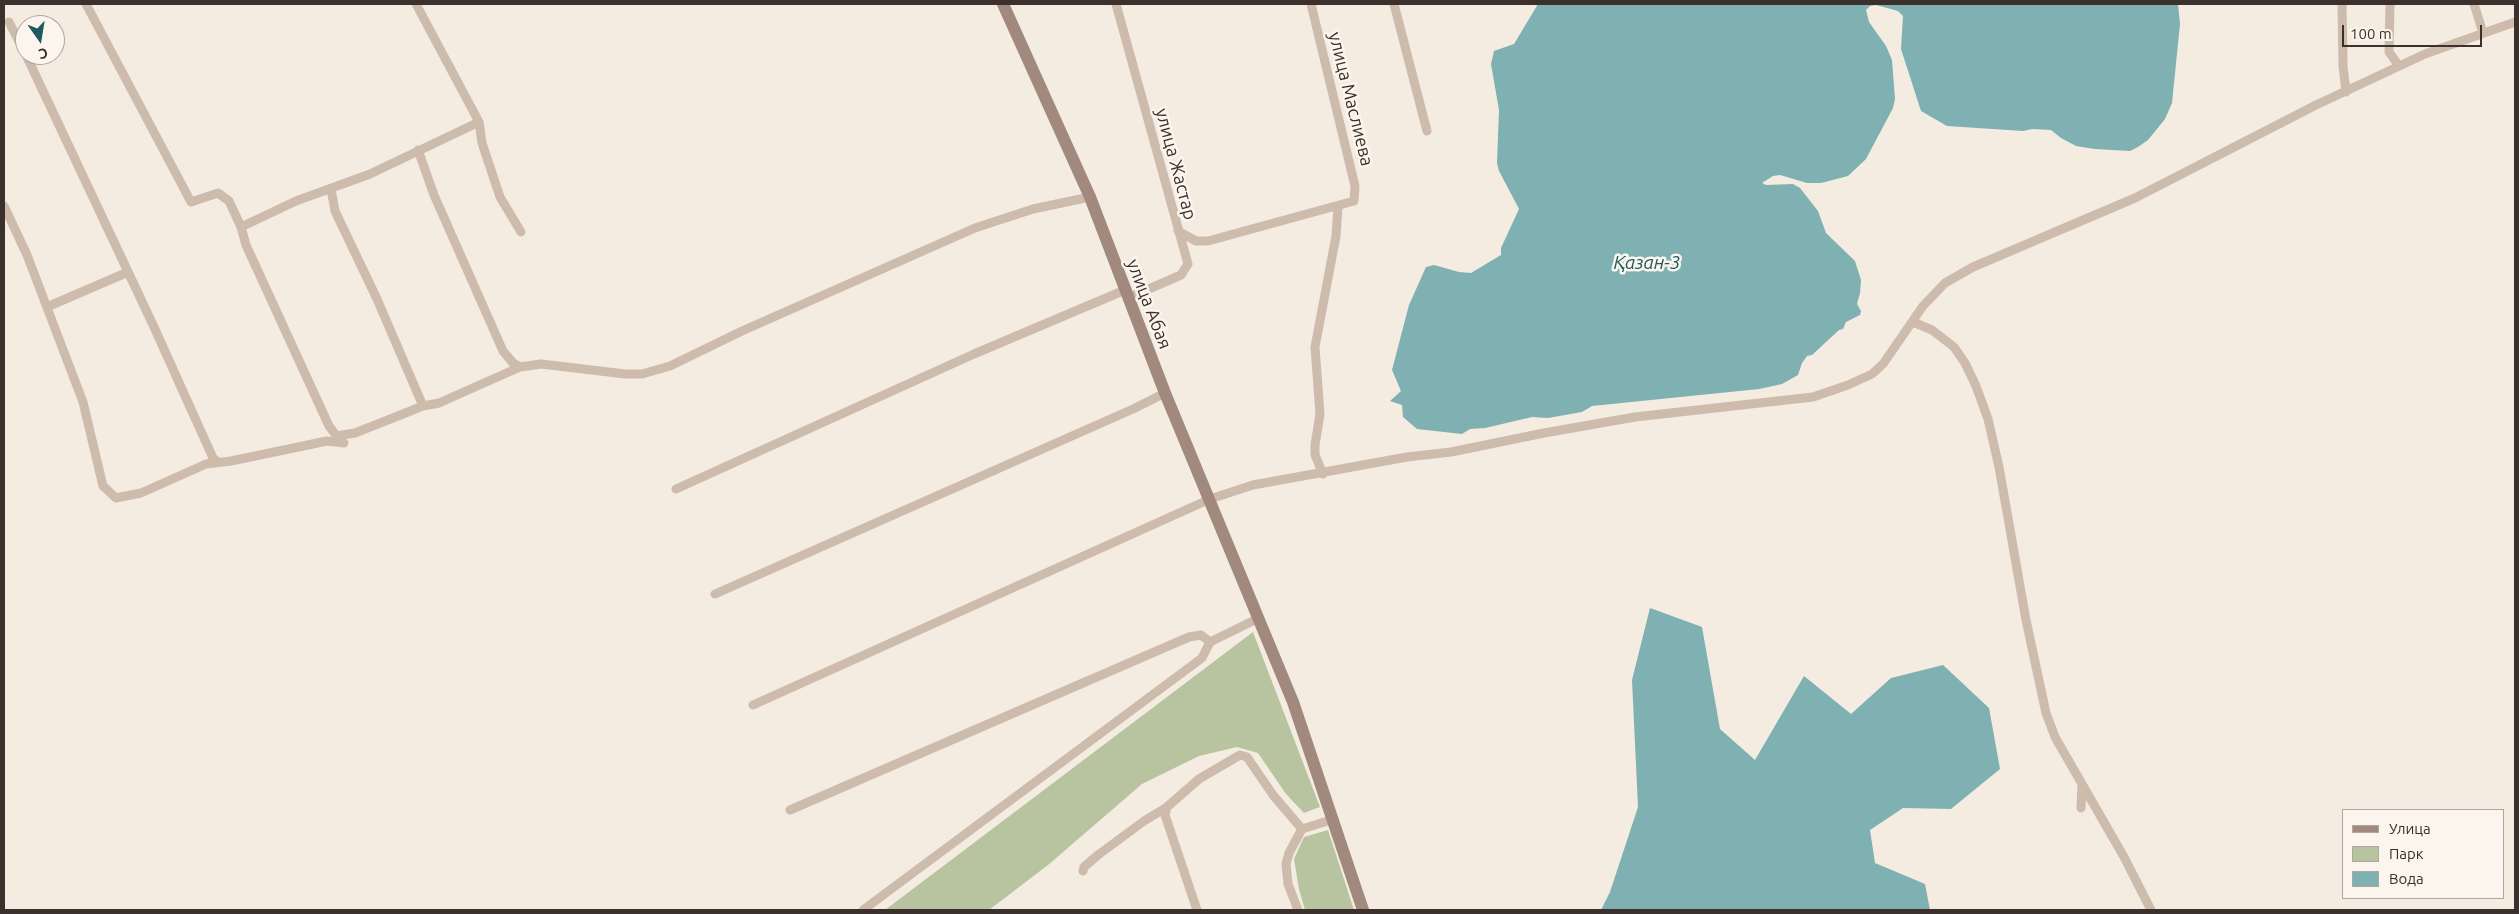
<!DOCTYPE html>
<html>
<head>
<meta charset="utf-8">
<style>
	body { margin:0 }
	#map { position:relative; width:2519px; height:914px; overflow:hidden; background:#f4ebe1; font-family:Ubuntu,sans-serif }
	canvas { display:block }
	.frame { position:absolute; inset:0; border:5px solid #3b302b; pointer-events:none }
	.legend { position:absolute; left:2342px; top:809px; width:162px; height:90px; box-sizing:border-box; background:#fbf5ee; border:1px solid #aea6a0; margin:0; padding:6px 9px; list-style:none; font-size:15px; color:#3b302b }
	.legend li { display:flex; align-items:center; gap:10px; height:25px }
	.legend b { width:25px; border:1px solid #aea6a0 }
	.north { position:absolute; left:15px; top:15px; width:50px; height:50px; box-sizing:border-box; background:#fbf5ee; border:1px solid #aea6a0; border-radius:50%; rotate:167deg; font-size:14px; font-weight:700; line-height:20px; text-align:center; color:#3b302b }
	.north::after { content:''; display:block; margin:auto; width:18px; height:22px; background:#1f5a5e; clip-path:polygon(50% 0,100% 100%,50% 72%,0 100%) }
	.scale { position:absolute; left:2342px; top:25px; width:140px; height:22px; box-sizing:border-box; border:2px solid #3b302b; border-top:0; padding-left:6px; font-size:15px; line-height:18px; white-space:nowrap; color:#3b302b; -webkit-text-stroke:4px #fbf5ee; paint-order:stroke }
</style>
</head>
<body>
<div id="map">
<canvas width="2519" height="914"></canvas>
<div class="frame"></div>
<ul class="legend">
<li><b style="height:6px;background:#a18a7d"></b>Улица</li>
<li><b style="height:14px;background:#b8c4a0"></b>Парк</li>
<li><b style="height:14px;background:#7fb0b2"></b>Вода</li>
</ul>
<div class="north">С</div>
<div class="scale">100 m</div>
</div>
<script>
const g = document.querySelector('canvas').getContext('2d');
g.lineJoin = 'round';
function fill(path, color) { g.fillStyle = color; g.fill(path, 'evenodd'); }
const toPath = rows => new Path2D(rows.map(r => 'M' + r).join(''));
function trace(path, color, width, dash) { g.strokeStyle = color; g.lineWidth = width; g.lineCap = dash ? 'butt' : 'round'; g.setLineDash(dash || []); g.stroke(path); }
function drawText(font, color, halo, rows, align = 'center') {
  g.font = font + ' Ubuntu,sans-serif'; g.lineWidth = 5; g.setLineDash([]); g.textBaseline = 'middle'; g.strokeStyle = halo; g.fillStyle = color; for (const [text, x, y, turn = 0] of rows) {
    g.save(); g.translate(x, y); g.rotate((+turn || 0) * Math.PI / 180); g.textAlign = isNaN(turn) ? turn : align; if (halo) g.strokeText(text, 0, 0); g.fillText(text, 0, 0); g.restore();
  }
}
const green = toPath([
	[1253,632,1320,807,1304,813,1286,794,1258,753,1237,747,1199,756,1142,784,1048,865,989,910,885,910],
	[1328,830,1354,910,1305,910,1299,889,1294,859,1304,837]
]);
const water = toPath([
	[1538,4,2178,4,2180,24,2172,103,2165,119,2148,140,2138,147,2130,151,2095,149,2076,146,2061,138,2051,130,2032,129,2023,131,1947,126,1921,111,1901,49,1903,16,1898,11,1876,5,1870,6,1866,10,1869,22,1886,46,1892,60,1895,99,1893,108,1866,159,1848,176,1821,183,1807,183,1780,175,1773,176,1762,183,1766,185,1793,184,1800,188,1818,211,1826,233,1855,261,1861,280,1860,293,1857,304,1861,311,1860,315,1846,322,1843,329,1839,330,1812,355,1807,356,1802,363,1798,375,1782,384,1759,389,1592,406,1582,412,1548,418,1532,417,1485,428,1470,429,1462,434,1417,429,1403,417,1402,405,1390,401,1401,391,1392,370,1409,305,1426,267,1434,265,1459,272,1471,273,1501,255,1501,248,1519,209,1499,171,1497,163,1499,110,1491,64,1494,51,1514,44],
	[1650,608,1702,627,1720,729,1755,760,1804,676,1851,714,1891,678,1943,665,1989,708,2000,769,1951,809,1903,808,1870,830,1875,863,1925,884,1930,910,1601,910,1610,892,1638,807,1632,680]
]);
const street = toPath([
	[86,4,191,202,218,193,229,201,241,227,246,245,329,426,339,439],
	[416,4,479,122,482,143,500,197,521,232],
	[1116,4,1188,264,1181,275,1128,298],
	[1394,4,1427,131],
	[2342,4,2343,66,2346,92],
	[2390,4,2389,52,2399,66],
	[2474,4,2483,33],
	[9,22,25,53],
	[26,55,154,327,213,458,218,462],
	[418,150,434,195,503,351,513,363,520,367],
	[331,189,335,211,377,299,423,406],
	[4,206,27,255,83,402,103,486,116,498,141,493,206,464,231,461,327,441,344,443],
	[241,227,296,201,370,174,479,122],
	[1178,231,1196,241,1208,241,1354,201,1355,186,1311,4],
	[47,307,128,272],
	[1913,322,1932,330,1954,347,1965,363,1976,386,1988,419,1999,467,2026,620,2046,713,2055,737,2124,857,2151,910],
	[336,436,355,433,423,406,439,403,520,367,541,364,625,374,642,374,670,366,742,331,975,228,1033,209,1090,197],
	[1323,474,1315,455,1315,445,1320,414,1315,347,1336,236,1338,207],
	[676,489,974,354,1125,290],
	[715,594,1133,409,1165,393],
	[1210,642,1259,618],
	[753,705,1210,499,1253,485,1407,457,1451,452,1544,433,1635,417,1813,397,1848,385,1872,374,1883,364,1923,306,1945,283,1973,267,2135,198,2316,105,2425,54,2515,22],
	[1167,807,1165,815,1197,910],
	[2081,808,2082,785],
	[790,810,1189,637,1201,635,1210,642,1202,658,863,910],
	[1083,871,1084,867,1098,855,1144,821,1167,807,1199,779,1240,755,1247,757,1273,795,1302,829],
	[1298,910,1288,884,1286,864,1289,853,1302,829,1334,819]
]);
const secondary = toPath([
	[1003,4,1090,197,1165,393,1293,702,1363,910]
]);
const streetNames = [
	["улица Маслиева",1351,99,76],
	["улица Жастар",1176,164,75],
	["улица Абая",1149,304,69]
];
const waterNames = [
	["Қазан-3",1647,263]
];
fill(green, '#b8c4a0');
fill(water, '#7fb0b2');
trace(street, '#cdbbac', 9);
trace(secondary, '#a18a7d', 12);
drawText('18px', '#3b302b', '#fbf5ee', streetNames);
drawText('italic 19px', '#1f5a5e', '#fbf5ee', waterNames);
</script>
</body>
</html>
